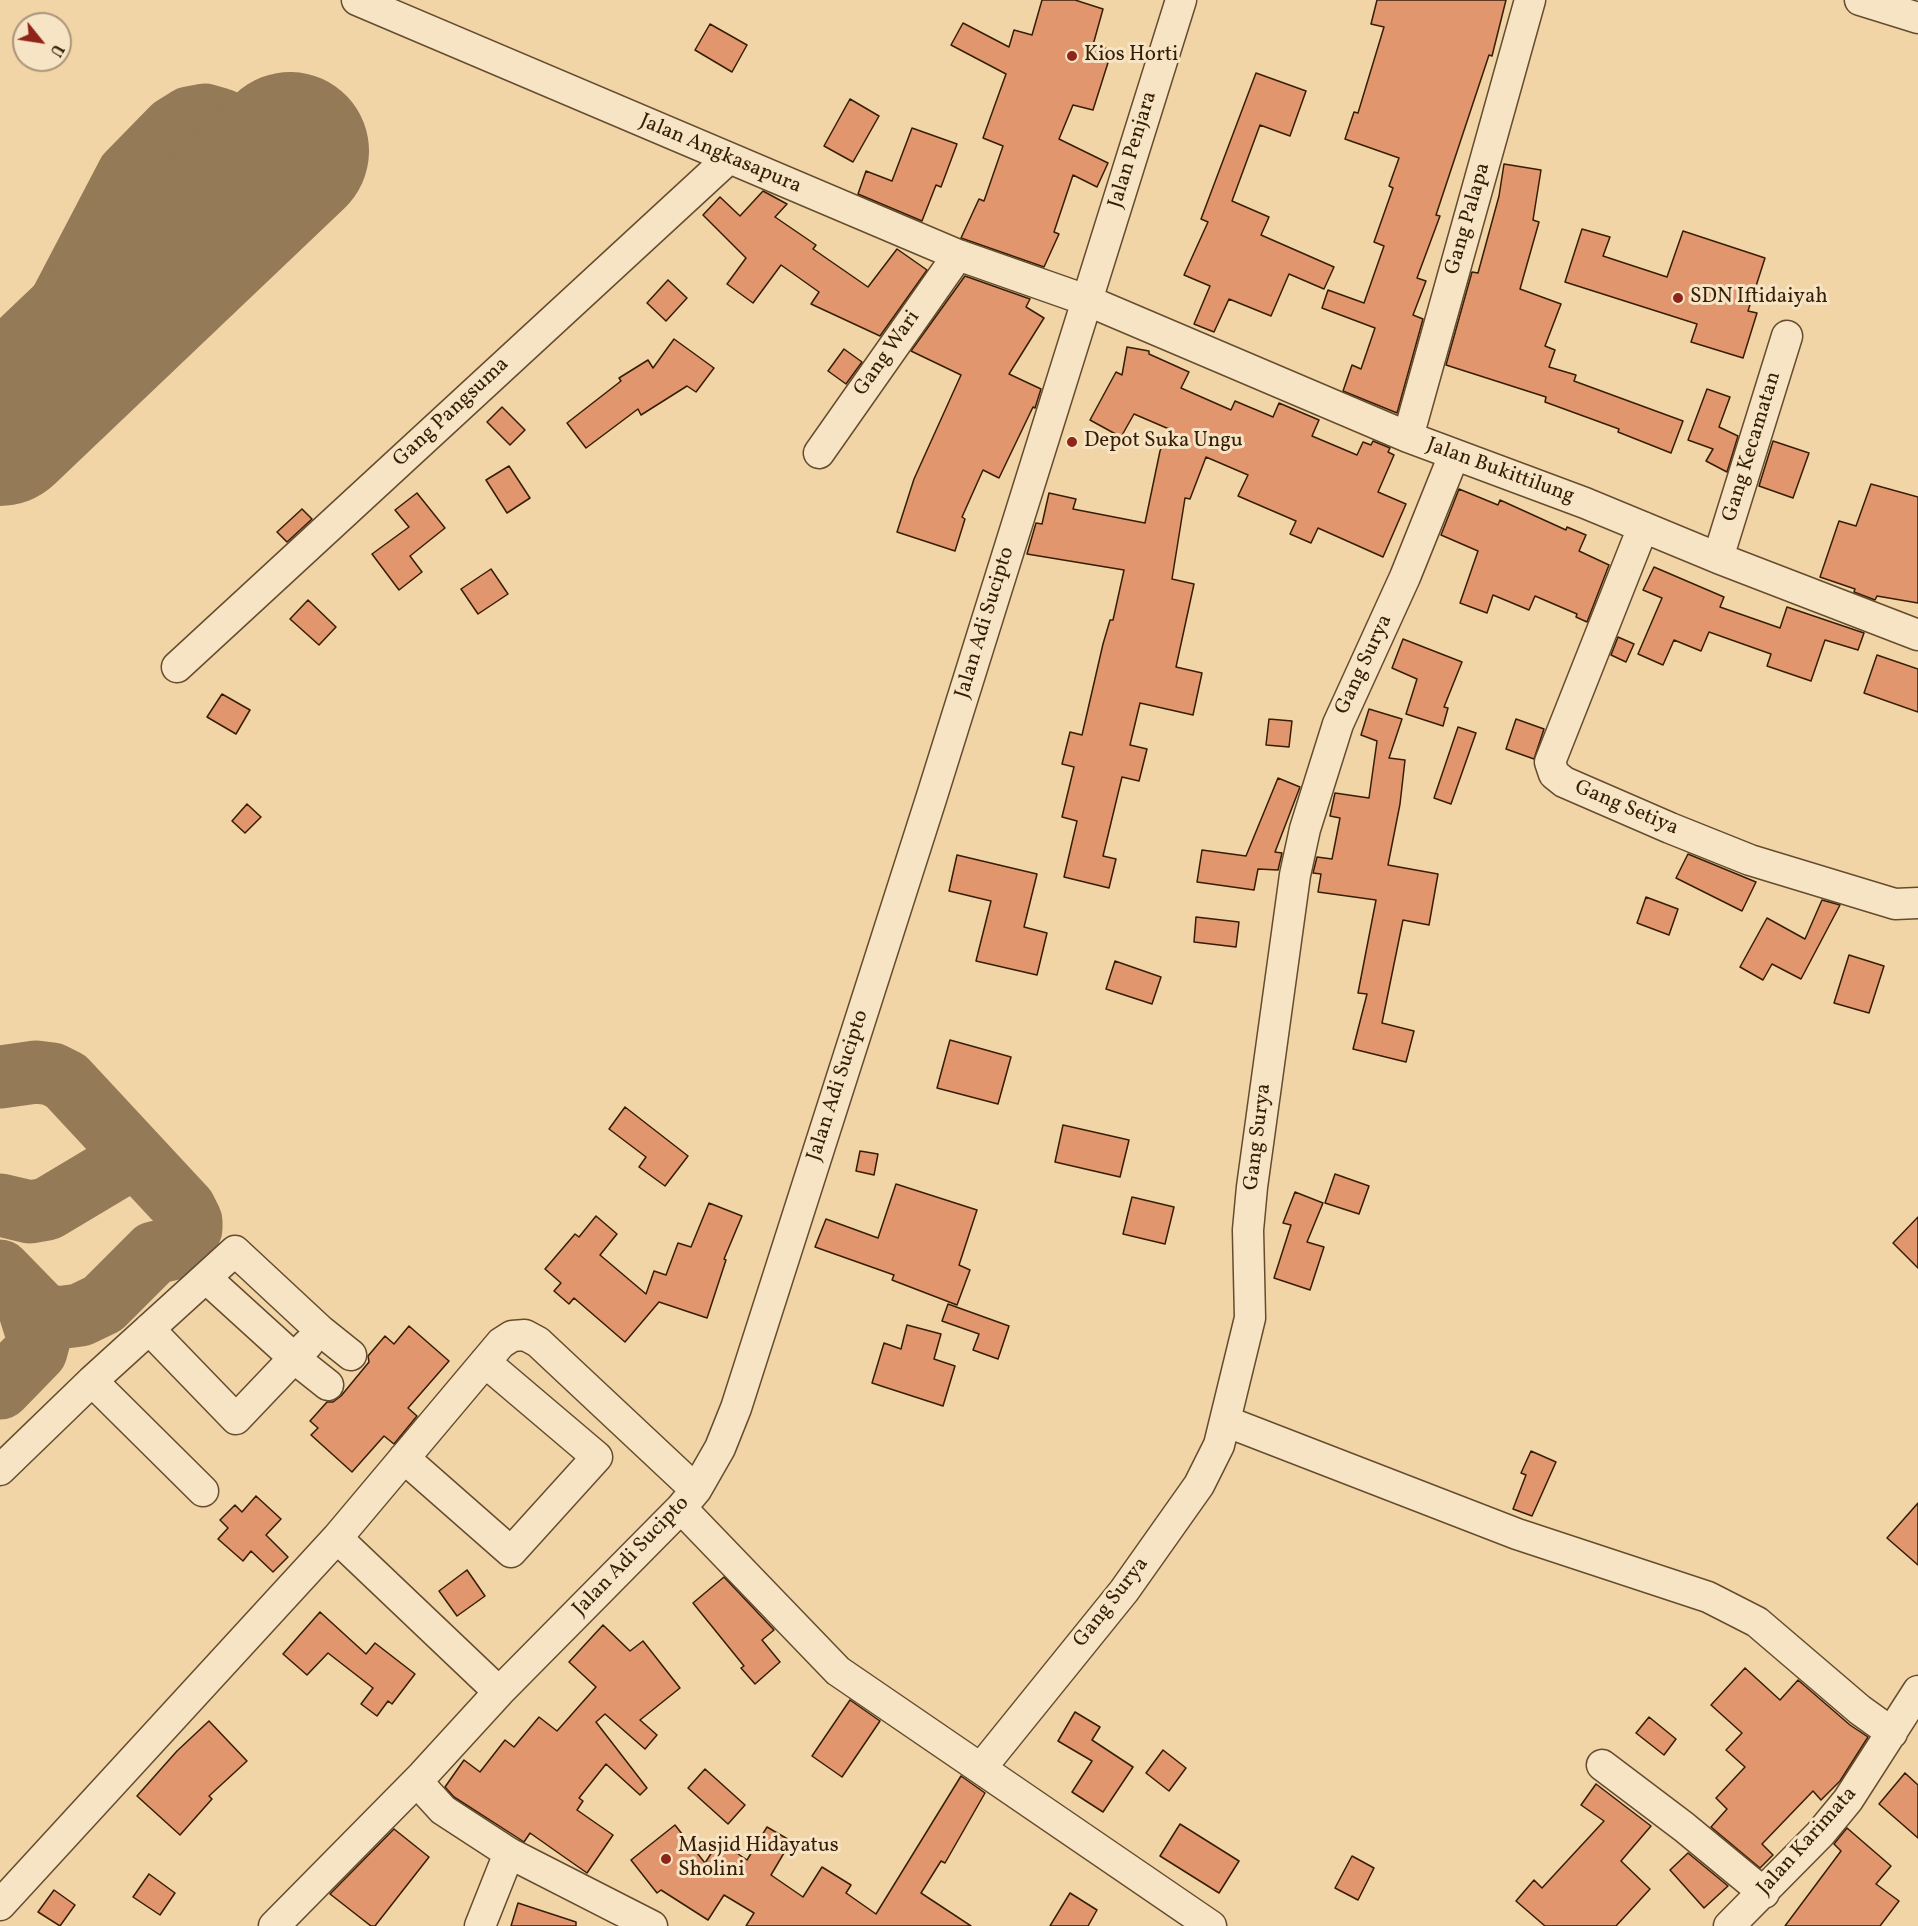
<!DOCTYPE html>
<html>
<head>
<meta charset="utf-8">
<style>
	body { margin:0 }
	#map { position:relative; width:1918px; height:1926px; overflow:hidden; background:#f1d5a6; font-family:Vollkorn,serif }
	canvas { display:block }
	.north { position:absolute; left:12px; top:12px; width:60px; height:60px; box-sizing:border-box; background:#f6e4c5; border:2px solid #a99579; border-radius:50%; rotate:120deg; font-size:16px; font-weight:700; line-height:24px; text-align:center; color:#361e06 }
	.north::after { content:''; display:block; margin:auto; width:21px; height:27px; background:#8f2418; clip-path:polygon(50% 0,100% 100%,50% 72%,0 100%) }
</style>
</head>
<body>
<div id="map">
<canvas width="1918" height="1926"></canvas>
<div class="north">U</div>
</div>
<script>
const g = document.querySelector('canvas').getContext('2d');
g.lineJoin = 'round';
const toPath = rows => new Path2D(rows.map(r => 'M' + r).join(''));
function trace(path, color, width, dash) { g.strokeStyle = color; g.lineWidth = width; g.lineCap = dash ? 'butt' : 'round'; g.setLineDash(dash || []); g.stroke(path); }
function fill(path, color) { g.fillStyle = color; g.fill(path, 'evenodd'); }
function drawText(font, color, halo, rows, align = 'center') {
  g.font = font + ' Vollkorn,serif'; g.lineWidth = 6; g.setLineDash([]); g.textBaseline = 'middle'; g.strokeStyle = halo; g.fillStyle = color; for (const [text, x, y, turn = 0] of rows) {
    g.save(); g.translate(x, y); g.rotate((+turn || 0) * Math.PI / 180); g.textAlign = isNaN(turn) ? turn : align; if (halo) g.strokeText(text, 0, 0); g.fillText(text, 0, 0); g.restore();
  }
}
const taxiway = toPath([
	[0,407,27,367,128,174,173,128,189,118,205,115,219,119,242,129,279,161],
	[0,1077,36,1072,52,1074,66,1081,185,1209,191,1221,191,1229,186,1239,175,1248,154,1253,103,1304,80,1315,57,1318,41,1313,0,1271],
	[0,1205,30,1212,47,1209,119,1166,123,1150,119,1138],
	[0,1388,36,1351,39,1340,27,1302]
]);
const runway = toPath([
	[0,427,290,151]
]);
const building = toPath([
	[1042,0,1075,0,1103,9,1093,45,1112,50,1093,110,1073,105,1059,139,1108,163,1097,187,1073,175,1054,232,1059,234,1044,267,961,238,979,199,984,201,1003,146,983,138,1006,74,951,45,963,23,1009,47,1014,30,1032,35,1042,0],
	[1377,0,1506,0,1492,56,1489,55,1436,215,1440,216,1417,278,1426,281,1413,315,1423,319,1397,413,1343,391,1352,365,1361,369,1375,328,1322,308,1328,290,1364,303,1384,246,1374,242,1393,188,1389,186,1399,158,1345,139,1354,112,1358,113,1384,27,1371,24,1377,0],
	[710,24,747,45,732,72,695,50,710,24],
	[1256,73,1306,91,1290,136,1260,125,1232,201,1269,217,1261,235,1334,267,1324,289,1289,274,1271,316,1229,299,1214,332,1194,324,1210,286,1184,275,1208,222,1201,219,1256,73],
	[850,99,879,116,853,162,824,146,850,99],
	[912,128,957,144,941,187,936,185,922,221,858,194,866,171,892,181,912,128],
	[1504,164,1541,170,1533,220,1539,222,1520,289,1561,304,1545,346,1555,350,1549,367,1576,375,1574,381,1683,421,1671,453,1618,432,1619,429,1545,402,1546,397,1446,365,1472,272,1478,273,1499,196,1504,164],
	[763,191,787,204,775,217,816,245,813,249,868,287,897,249,927,270,880,336,811,304,819,292,781,265,753,303,727,284,746,258,703,215,720,197,740,216,763,191],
	[1582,229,1610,237,1603,256,1667,277,1683,231,1765,258,1748,311,1757,313,1743,358,1691,342,1697,324,1565,282,1582,229],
	[965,276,1030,299,1026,307,1044,318,1009,374,1041,389,1035,408,1033,407,999,478,983,470,962,517,965,519,955,551,897,532,914,479,961,375,911,351,965,276],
	[668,280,687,298,666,321,647,303,668,280],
	[674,339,714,368,696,392,687,386,641,415,638,409,586,448,567,423,621,381,619,378,648,360,653,368,674,339],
	[1127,347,1149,351,1149,354,1189,372,1181,388,1231,410,1235,401,1273,417,1279,403,1319,420,1312,436,1357,455,1363,442,1371,445,1373,441,1390,448,1388,452,1394,455,1378,492,1406,504,1383,557,1318,528,1311,543,1290,534,1296,521,1238,496,1248,475,1206,457,1190,499,1185,498,1172,579,1194,584,1176,667,1202,673,1193,715,1140,703,1130,745,1147,749,1139,781,1122,777,1103,856,1116,859,1109,888,1064,877,1077,821,1062,817,1074,767,1062,764,1070,732,1082,735,1103,644,1110,620,1113,620,1124,570,1027,554,1036,523,1042,524,1049,493,1076,499,1073,509,1145,523,1160,451,1169,429,1134,414,1121,437,1090,420,1116,372,1122,375,1127,347],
	[844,349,862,362,846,384,828,371,844,349],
	[1707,389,1730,397,1719,427,1738,436,1727,472,1706,461,1713,449,1688,440,1707,389],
	[502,407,525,430,510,445,487,422,502,407],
	[1773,441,1809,453,1793,498,1759,486,1773,441],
	[509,466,530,498,507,513,486,480,509,466],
	[1871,484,1918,497,1918,603,1877,596,1875,600,1854,592,1855,589,1820,577,1839,521,1856,526,1871,484],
	[1459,489,1498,505,1500,500,1566,530,1567,527,1586,535,1579,551,1609,565,1587,622,1576,617,1577,614,1535,596,1529,610,1493,595,1487,613,1460,603,1478,551,1441,535,1459,489],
	[417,493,445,528,410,556,422,572,399,590,372,554,409,527,395,510,417,493],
	[302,509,312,519,287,542,277,532,302,509],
	[1654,567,1724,597,1720,607,1780,628,1787,607,1864,633,1858,650,1825,640,1811,681,1767,666,1771,654,1709,632,1701,651,1674,640,1663,665,1638,654,1662,598,1643,590,1654,567],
	[491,569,508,594,478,614,461,589,491,569],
	[308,600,336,627,319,645,290,619,308,600],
	[1618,637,1634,644,1626,662,1611,655,1618,637],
	[1403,639,1462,662,1444,707,1448,708,1443,726,1406,714,1417,679,1392,668,1403,639],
	[1877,655,1918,669,1918,712,1864,693,1877,655],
	[222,694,250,710,236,734,207,717,222,694],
	[1369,709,1402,719,1389,758,1405,760,1400,804,1388,865,1438,874,1429,925,1403,920,1382,1023,1414,1031,1406,1062,1353,1049,1367,994,1358,993,1376,900,1318,892,1321,874,1313,873,1317,857,1332,859,1340,818,1330,816,1335,793,1369,798,1377,741,1361,735,1369,709],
	[1269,719,1292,721,1289,747,1266,745,1269,719],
	[1516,719,1544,729,1534,759,1506,749,1516,719],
	[1458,727,1476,733,1451,804,1434,798,1458,727],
	[1278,778,1300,787,1275,852,1282,853,1278,870,1258,869,1254,890,1197,882,1202,850,1246,856,1278,778],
	[247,804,261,817,245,833,232,821,247,804],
	[1688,854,1756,882,1742,911,1676,878,1688,854],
	[957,855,1037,874,1024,927,1047,933,1037,975,976,961,991,901,949,891,957,855],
	[1646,897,1678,909,1669,935,1637,923,1646,897],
	[1822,900,1840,905,1801,979,1772,964,1763,980,1740,967,1767,918,1805,939,1822,900],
	[1196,917,1239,922,1236,947,1194,942,1196,917],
	[1849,955,1884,966,1869,1013,1834,1003,1849,955],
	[1115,961,1161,977,1152,1004,1106,989,1115,961],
	[950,1040,1011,1057,998,1104,937,1088,950,1040],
	[625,1107,688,1156,665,1186,639,1167,646,1157,609,1129,625,1107],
	[1063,1125,1129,1140,1120,1177,1055,1162,1063,1125],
	[860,1151,878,1154,874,1175,856,1171,860,1151],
	[1335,1174,1369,1186,1359,1214,1325,1203,1335,1174],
	[896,1184,977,1210,959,1265,970,1270,957,1305,892,1280,894,1275,815,1247,826,1219,878,1238,896,1184],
	[1295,1192,1323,1203,1307,1242,1324,1247,1310,1290,1274,1278,1291,1225,1283,1223,1295,1192],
	[1132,1197,1174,1207,1165,1244,1123,1234,1132,1197],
	[709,1203,742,1216,724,1259,726,1260,707,1318,659,1302,625,1342,574,1298,569,1304,554,1291,561,1283,545,1269,575,1234,579,1237,596,1216,617,1234,600,1255,646,1294,654,1271,666,1275,678,1243,691,1247,709,1203],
	[1918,1217,1918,1268,1893,1243,1918,1217],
	[948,1304,1009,1326,998,1359,973,1350,979,1334,942,1321,948,1304],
	[907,1325,941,1334,934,1359,955,1366,943,1406,872,1383,884,1343,901,1349,907,1325],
	[409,1326,449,1361,408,1408,417,1416,394,1444,384,1436,352,1472,311,1435,318,1428,310,1421,327,1402,333,1402,341,1396,369,1362,368,1356,385,1336,394,1344,409,1326],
	[1531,1451,1556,1462,1532,1516,1513,1509,1526,1475,1521,1473,1531,1451],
	[256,1496,281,1519,266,1535,288,1557,273,1572,251,1551,243,1561,218,1539,228,1528,220,1520,235,1505,242,1512,256,1496],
	[1918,1503,1918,1565,1887,1538,1918,1503],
	[467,1570,485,1596,457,1616,439,1591,467,1570],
	[724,1577,774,1630,762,1640,780,1662,755,1684,741,1668,744,1666,693,1603,724,1577],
	[320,1612,366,1654,375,1643,415,1674,392,1704,388,1701,377,1716,361,1704,373,1688,328,1653,307,1675,283,1654,320,1612],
	[603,1625,630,1651,643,1641,680,1688,640,1720,657,1735,645,1749,605,1714,596,1722,647,1788,640,1795,606,1764,579,1798,583,1801,577,1810,613,1835,587,1873,530,1833,524,1842,518,1838,454,1797,445,1787,464,1760,480,1772,505,1740,514,1747,539,1717,557,1731,596,1687,569,1662,603,1625],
	[1745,1668,1780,1700,1798,1680,1850,1725,1868,1737,1840,1781,1821,1800,1813,1791,1762,1844,1773,1855,1760,1868,1711,1827,1727,1809,1716,1798,1745,1767,1726,1750,1742,1733,1711,1705,1745,1668],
	[850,1700,880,1721,842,1777,812,1756,850,1700],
	[1075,1712,1100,1727,1092,1740,1133,1767,1103,1812,1072,1792,1092,1761,1058,1741,1075,1712],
	[1649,1717,1676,1739,1664,1755,1636,1733,1649,1717],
	[209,1721,247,1761,209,1796,212,1799,180,1835,137,1796,177,1751,209,1721],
	[1163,1750,1186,1768,1169,1791,1146,1773,1163,1750],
	[705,1769,745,1805,728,1824,688,1788,705,1769],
	[1905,1773,1918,1785,1918,1838,1879,1804,1905,1773],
	[961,1776,985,1793,945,1863,941,1861,921,1893,971,1926,746,1926,754,1913,724,1895,708,1920,661,1890,657,1893,631,1860,675,1825,705,1863,719,1841,747,1860,767,1827,791,1841,771,1875,803,1897,822,1867,851,1885,846,1893,876,1914,961,1776],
	[1596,1784,1651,1826,1621,1861,1650,1889,1616,1926,1545,1926,1516,1901,1534,1880,1542,1888,1604,1821,1581,1805,1596,1784],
	[1180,1824,1239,1861,1219,1893,1160,1856,1180,1824],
	[1847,1828,1891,1866,1876,1884,1899,1901,1880,1926,1785,1926,1841,1851,1834,1844,1847,1828],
	[394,1829,429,1857,375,1926,371,1926,330,1894,394,1829],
	[1688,1853,1728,1886,1704,1908,1670,1870,1688,1853],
	[1352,1856,1374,1868,1358,1900,1335,1888,1352,1856],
	[149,1874,175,1893,160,1915,133,1897,149,1874],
	[54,1890,75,1905,60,1926,38,1912,54,1890],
	[1070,1893,1097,1910,1088,1926,1050,1926,1070,1893],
	[518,1903,576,1922,576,1926,511,1926,518,1903]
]);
const minor = toPath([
	[357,0,958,255,1086,300,1408,437,1585,503,1718,558,1918,635],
	[1860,0,1918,18],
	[1408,437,1530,0],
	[819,453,958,255],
	[1643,527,1550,762,1554,774,1564,782,1670,828,1750,860,1895,904,1918,903],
	[1718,558,1787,336],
	[177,667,728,159],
	[149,1329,236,1419,294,1358,206,1278],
	[308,1344,294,1358,328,1385],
	[92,1381,235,1251,321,1331,351,1355],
	[1225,1421,1517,1534,1708,1597,1757,1622,1860,1710,1892,1733],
	[404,1458,511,1552,597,1457,485,1362],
	[0,1470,92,1381,203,1491],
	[681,1508,838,1671,1211,1926],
	[499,1692,337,1538,501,1343,512,1336,525,1335,538,1342,696,1490],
	[1602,1765,1684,1827,1764,1893],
	[981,1768,1124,1591,1199,1485,1219,1445,1250,1318,1248,1230,1252,1187,1295,875,1305,829,1338,724,1405,577,1454,455],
	[423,1775,421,1786,443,1810,509,1853,652,1926],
	[0,1905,337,1538],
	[274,1926,423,1775,499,1692,681,1508,696,1490,720,1448,736,1408,931,799,1181,0],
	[480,1926,509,1853],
	[1729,1926,1820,1834,1848,1800,1918,1691]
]);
const markers = [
	[1072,56,6,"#8f2418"],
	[1678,298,6,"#8f2418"],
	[1072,442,6,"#8f2418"],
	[666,1859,6,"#8f2418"]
];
const poiNames = [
	["Kios Horti",1084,56],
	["SDN Iftidaiyah",1690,298],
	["Depot Suka Ungu",1084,442],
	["Masjid Hidayatus",678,1847],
	["Sholini",678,1871]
];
const streetNames = [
	["Jalan Penjara",1134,150,-73],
	["Jalan Angkasapura",720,155,23],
	["Gang Palapa",1469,219,-74],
	["Gang Wari",888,354,-55],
	["Gang Pangsuma",452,413,-43],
	["Gang Kecamatan",1753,447,-73],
	["Jalan Bukittilung",1500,472,20],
	["Jalan Adi Sucipto",986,623,-73],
	["Gang Surya",1365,665,-65],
	["Gang Setiya",1626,809,23],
	["Jalan Adi Sucipto",839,1086,-72],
	["Gang Surya",1259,1137,-83],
	["Jalan Adi Sucipto",632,1557,-46],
	["Gang Surya",1112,1603,-52],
	["Jalan Karimata",1808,1842,-48]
];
trace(taxiway, '#947a56', 63);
trace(runway, '#947a56', 158);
fill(building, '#e1966e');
trace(building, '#361e06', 1.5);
trace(minor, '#654c2e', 33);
trace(minor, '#f6e4c5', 30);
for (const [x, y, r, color] of markers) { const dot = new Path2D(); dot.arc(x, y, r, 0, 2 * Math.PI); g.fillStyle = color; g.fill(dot); trace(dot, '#f6e4c5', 2); }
drawText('21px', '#361e06', '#f6e4c5', poiNames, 'left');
drawText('21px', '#361e06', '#f6e4c5', streetNames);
</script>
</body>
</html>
